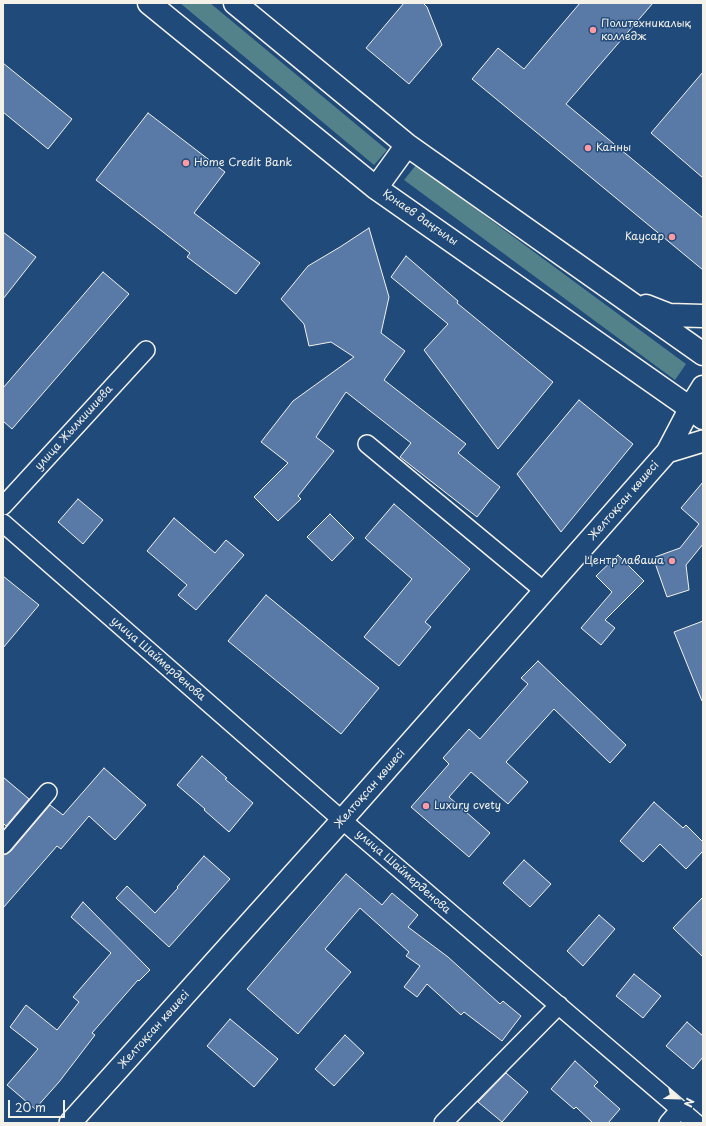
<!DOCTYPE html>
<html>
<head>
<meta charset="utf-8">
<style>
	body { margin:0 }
	#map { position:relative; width:706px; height:1126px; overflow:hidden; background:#1f4a7a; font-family:"Playpen Sans",sans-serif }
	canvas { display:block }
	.frame { position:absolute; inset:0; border:4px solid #f4f1e8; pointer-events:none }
	.north { position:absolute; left:658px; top:1078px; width:40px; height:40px; -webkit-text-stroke:3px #1f4a7a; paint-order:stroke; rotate:113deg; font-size:11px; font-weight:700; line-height:16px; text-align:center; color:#f4f1e8 }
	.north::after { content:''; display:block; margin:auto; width:14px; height:18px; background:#f4f1e8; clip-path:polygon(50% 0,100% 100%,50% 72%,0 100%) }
	.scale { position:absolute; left:8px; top:1100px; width:57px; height:18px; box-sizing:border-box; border:2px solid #f4f1e8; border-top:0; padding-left:5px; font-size:12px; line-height:14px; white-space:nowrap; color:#f4f1e8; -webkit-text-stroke:3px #1f4a7a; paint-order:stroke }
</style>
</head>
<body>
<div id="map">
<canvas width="706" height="1126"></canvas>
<div class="frame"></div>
<div class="north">N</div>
<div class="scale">20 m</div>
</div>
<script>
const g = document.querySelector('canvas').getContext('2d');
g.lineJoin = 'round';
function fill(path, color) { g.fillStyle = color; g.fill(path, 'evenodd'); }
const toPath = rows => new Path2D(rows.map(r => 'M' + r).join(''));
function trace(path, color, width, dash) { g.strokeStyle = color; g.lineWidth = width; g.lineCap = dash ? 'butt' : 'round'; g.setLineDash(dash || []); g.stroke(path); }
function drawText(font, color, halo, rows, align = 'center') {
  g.font = font + ' "Playpen Sans",sans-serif'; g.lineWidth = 3; g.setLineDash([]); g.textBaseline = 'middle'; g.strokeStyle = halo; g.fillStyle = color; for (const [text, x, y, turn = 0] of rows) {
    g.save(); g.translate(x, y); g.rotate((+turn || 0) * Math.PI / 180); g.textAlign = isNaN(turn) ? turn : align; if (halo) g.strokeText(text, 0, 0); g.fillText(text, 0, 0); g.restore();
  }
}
const green = toPath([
	[180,3,210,3,387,150,374,165],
	[416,165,686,364,675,380,404,180]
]);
const building = toPath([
	[404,3,423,3,427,7,442,45,409,84,366,48,404,3],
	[580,3,653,3,566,104,703,218,703,270,472,79,498,48,524,69,580,3],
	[3,63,72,119,48,149,3,112,3,63],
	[703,72,703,178,651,133,703,72],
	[148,113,225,172,194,213,260,263,236,294,187,257,190,253,96,180,148,113],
	[369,228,389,297,381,333,405,351,384,380,466,444,458,453,500,487,477,517,400,457,411,443,346,392,316,437,334,451,298,496,301,499,278,521,254,497,288,463,261,442,293,401,354,357,331,342,309,346,304,324,281,299,308,266,340,247,369,228],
	[3,232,36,257,3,299,3,232],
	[406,256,458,301,457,303,553,382,498,449,424,350,448,324,391,277,406,256],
	[103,272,129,294,12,429,3,421,3,388,103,272],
	[579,400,633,444,561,532,517,474,579,400],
	[703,482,703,544,686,565,689,590,667,597,655,563,655,557,680,548,699,524,681,508,703,482],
	[78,499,103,520,83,544,58,522,78,499],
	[394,504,470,569,425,622,431,627,399,666,364,637,412,579,365,538,394,504],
	[330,514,354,538,332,561,307,537,330,514],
	[174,518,215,553,226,540,244,555,196,610,178,595,187,585,147,551,174,518],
	[618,555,644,581,605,620,615,628,601,645,581,628,612,592,596,576,618,555],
	[3,576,39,605,3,648,3,576],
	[266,595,379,688,341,734,228,641,266,595],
	[703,621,703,701,702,701,674,632,703,621],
	[538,661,626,745,610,763,554,709,506,762,528,782,508,804,471,772,449,797,490,833,469,857,411,807,449,764,443,758,469,729,480,739,528,684,521,678,538,661],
	[202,756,227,778,225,779,253,803,229,832,204,810,205,809,177,785,202,756],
	[104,768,146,805,115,840,89,816,61,849,57,846,3,908,3,855,7,854,11,851,50,805,63,815,104,768],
	[3,777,29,799,6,826,3,823,3,777],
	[654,802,683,828,686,825,703,842,703,851,686,869,660,844,643,862,620,841,654,802],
	[204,856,230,879,169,947,116,898,127,886,155,913,178,888,177,887,204,856],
	[524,860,551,884,530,907,503,883,524,860],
	[346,874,382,905,392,893,418,915,408,927,448,957,500,1004,503,1001,521,1016,502,1041,464,1012,461,1015,427,984,417,997,404,987,420,966,406,956,409,952,360,908,325,949,351,972,298,1034,247,989,346,874],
	[703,897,703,957,673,928,703,897],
	[83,902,150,970,139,981,138,980,92,1033,95,1035,59,1082,35,1109,7,1085,38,1049,10,1027,26,1005,57,1030,79,1002,73,997,111,953,71,917,83,902],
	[599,915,615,929,583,966,567,951,599,915],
	[634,974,661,996,643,1018,616,996,634,974],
	[230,1019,278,1059,254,1087,207,1046,230,1019],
	[687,1022,703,1036,703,1057,693,1069,666,1046,687,1022],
	[345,1035,364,1053,334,1086,315,1069,345,1035],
	[575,1061,598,1082,594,1086,620,1109,608,1123,593,1123,576,1107,574,1109,551,1089,575,1061],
	[506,1073,528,1092,502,1122,478,1102,506,1073]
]);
const minor = toPath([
	[367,444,544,591],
	[3,506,146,350],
	[3,523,342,820,696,1123],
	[3,845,48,792],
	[443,1123,559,1005],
	[668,1123,680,1109]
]);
const tertiary = toPath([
	[667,452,703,441],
	[70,1123,342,820,667,452,690,408]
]);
const secondary = toPath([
	[690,408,703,387]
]);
const primary = toPath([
	[149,3,376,188,690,408,703,418],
	[235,3,407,145,703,354],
	[376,188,407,145],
	[646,306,669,315,703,316]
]);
const markers = [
	[593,30,4,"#ff9aa2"],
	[588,148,4,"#ff9aa2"],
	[186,163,4,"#ff9aa2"],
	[672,237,4,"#ff9aa2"],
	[672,561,4,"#ff9aa2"],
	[426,806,4,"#ff9aa2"]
];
const poiNames = [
	["Политехникалық",601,24],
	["колледж",601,37],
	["Канны",596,148],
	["Home Credit Bank",194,163],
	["Каусар",664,237,"right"],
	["Центр лаваша",664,561,"right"],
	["Luxury cvety",434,806]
];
const streetNames = [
	["Қонаев даңғылы",420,218,35],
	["улица Жылкишиева",74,428,-48],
	["Желтоқсан көшесі",624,501,-49],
	["улица Шаймерденова",158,659,41],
	["Желтоқсан көшесі",370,789,-49],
	["улица Шаймерденова",403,872,41],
	["Желтоқсан көшесі",154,1030,-48]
];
fill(green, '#53828b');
fill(building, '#5979a6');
trace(building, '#f4f1e8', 1);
trace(minor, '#f4f1e8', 20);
trace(tertiary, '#f4f1e8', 24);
trace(secondary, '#f4f1e8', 25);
trace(primary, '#f4f1e8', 25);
trace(minor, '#1f4a7a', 17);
trace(tertiary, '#1f4a7a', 21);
trace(secondary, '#1f4a7a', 22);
trace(primary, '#1f4a7a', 22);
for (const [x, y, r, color] of markers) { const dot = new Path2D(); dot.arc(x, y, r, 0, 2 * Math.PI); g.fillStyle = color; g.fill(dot); trace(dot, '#1f4a7a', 1.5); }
drawText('11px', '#f4f1e8', '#1f4a7a', poiNames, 'left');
drawText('11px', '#f4f1e8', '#1f4a7a', streetNames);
</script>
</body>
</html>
